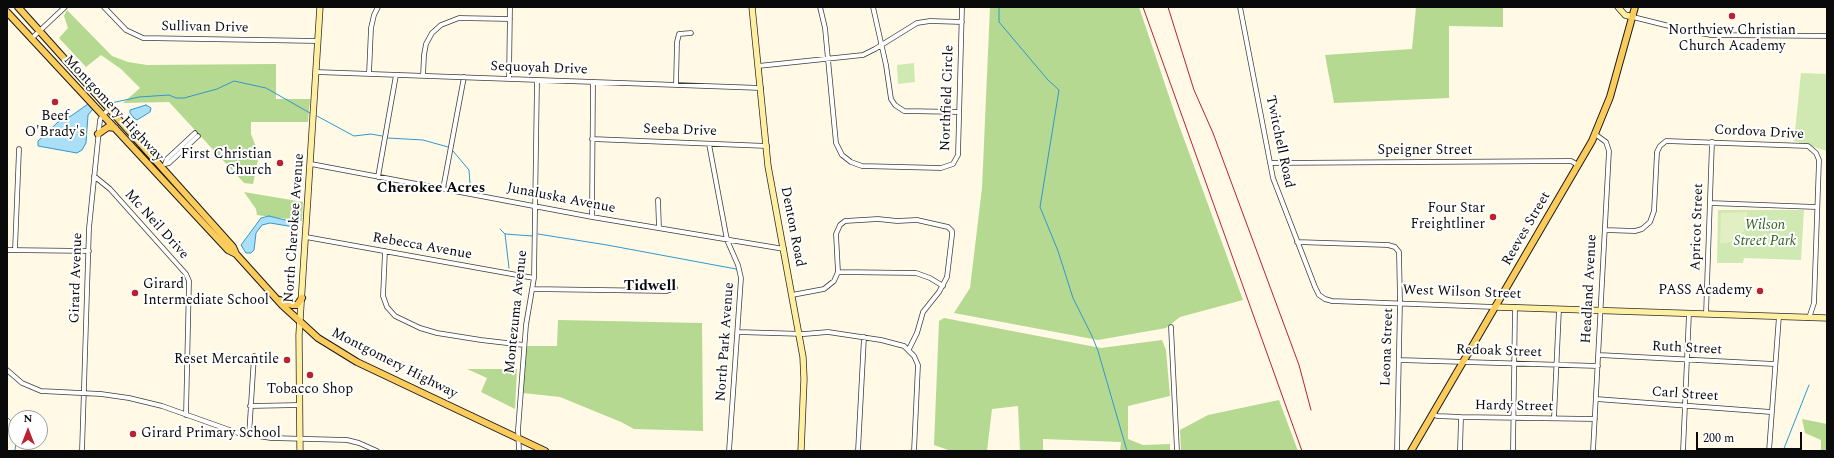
<!DOCTYPE html>
<html>
<head>
<meta charset="utf-8">
<style>
	body { margin:0 }
	#map { position:relative; width:1834px; height:458px; overflow:hidden; background:#fff9e6; font-family:Spectral,serif }
	canvas { display:block }
	.frame { position:absolute; inset:0; border:8px solid #0a0a0a; pointer-events:none }
	.north { position:absolute; left:8px; top:410px; width:40px; height:40px; box-sizing:border-box; background:#fff; border:1px solid #9d9d9d; border-radius:50%; rotate:0deg; font-size:11px; font-weight:700; line-height:16px; text-align:center; color:#0a0a0a }
	.north::after { content:''; display:block; margin:auto; width:14px; height:18px; background:#ba2230; clip-path:polygon(50% 0,100% 100%,50% 72%,0 100%) }
	.scale { position:absolute; left:1696px; top:432px; width:106px; height:18px; box-sizing:border-box; border:2px solid #0a0a0a; border-top:0; padding-left:5px; font-size:12px; line-height:14px; white-space:nowrap; color:#0a0a0a; -webkit-text-stroke:3px #fff; paint-order:stroke }
</style>
</head>
<body>
<div id="map">
<canvas width="1834" height="458"></canvas>
<div class="frame"></div>
<div class="north">N</div>
<div class="scale">200 m</div>
</div>
<script>
const g = document.querySelector('canvas').getContext('2d');
g.lineJoin = 'round';
function fill(path, color) { g.fillStyle = color; g.fill(path, 'evenodd'); }
const toPath = rows => new Path2D(rows.map(r => 'M' + r).join(''));
function trace(path, color, width, dash) { g.strokeStyle = color; g.lineWidth = width; g.lineCap = dash ? 'butt' : 'round'; g.setLineDash(dash || []); g.stroke(path); }
function drawText(font, color, halo, rows, align = 'center') {
  g.font = font + ' Spectral,serif'; g.lineWidth = 4; g.setLineDash([]); g.textBaseline = 'middle'; g.strokeStyle = halo; g.fillStyle = color; for (const [text, x, y, turn = 0] of rows) {
    g.save(); g.translate(x, y); g.rotate((+turn || 0) * Math.PI / 180); g.textAlign = isNaN(turn) ? turn : align; if (halo) g.strokeText(text, 0, 0); g.fillText(text, 0, 0); g.restore();
  }
}
const green = toPath([
	[914,63,915,82,898,84,897,65],
	[1801,73,1827,74,1827,151,1794,141],
	[1718,210,1804,210,1801,260,1744,258,1743,263,1717,263]
]);
const forest = toPath([
	[990,7,1139,7,1176,117,1243,300,1180,317,1166,328,1098,340,954,313,970,288,982,188],
	[1416,7,1503,7,1503,27,1449,26,1449,98,1334,103,1325,55,1412,49],
	[67,10,112,56,128,62,147,65,276,64,276,99,310,99,308,122,251,122,251,134,259,155,253,184,244,183,169,102,123,103,140,88,121,69,101,55,86,67,59,38,68,28,64,16],
	[244,192,303,202,302,221,257,215,256,209],
	[944,318,1101,348,1162,340,1166,350,1170,396,1128,406,1128,439,1143,445,1170,444,1170,451,1120,451,1121,442,1043,439,1043,451,1020,451,1018,406,992,409,987,451,951,451,934,445,939,321],
	[558,320,702,323,703,431,634,429,621,422,560,397,523,393,526,346,557,346],
	[467,369,517,369,515,409,481,392,487,378],
	[1279,400,1298,451,1181,451,1180,430,1208,415],
	[1802,419,1827,424,1827,451,1821,451,1821,440,1805,433]
]);
const pitch = toPath([
	[1747,212,1747,222,1745,229,1737,240,1727,243,1720,243,1721,213]
]);
const water = toPath([
	[88,104,93,109,88,115,86,143,82,150,77,153,38,146,38,141,58,122,71,116,88,104],
	[146,105,151,108,150,112,137,120,134,118,130,113,130,110,146,105],
	[269,216,297,223,297,225,294,227,270,223,262,225,256,233,254,250,251,253,246,253,241,245,261,218,269,216]
]);
const stream = toPath([
	[999,7,999,22,1048,80,1059,90,1040,207,1058,251,1073,298,1092,336,1098,351,1127,451],
	[111,103,139,97,169,95,176,98,184,98,217,89,234,81,266,88,310,113],
	[317,116,354,136,371,134,382,136],
	[388,138,423,140,448,147],
	[453,151,469,170,470,184,473,191],
	[500,229,505,234,532,236],
	[505,234,509,268],
	[538,234,607,245,736,269],
	[7,417,16,426],
	[15,451,16,442],
	[1783,451,1809,385]
]);
const street = toPath([
	[104,7,126,30,143,38,318,41],
	[820,7,825,28,836,143,842,155,851,162,862,166,941,168,953,164,958,155,962,7],
	[873,7,886,65,891,99,895,105,904,111,959,112],
	[1240,7,1273,178,1315,287,1319,295,1325,299,1332,301,1495,307],
	[1633,17,1689,31,1711,35,1827,36],
	[31,39,65,7],
	[758,66,863,55,875,49,917,23,930,21,962,22],
	[316,72,761,88],
	[369,74,371,28,374,15,378,7],
	[423,76,424,55,426,44,432,33,441,25,459,18,510,19],
	[509,79,510,7],
	[676,85,677,42,679,34,691,33],
	[195,133,167,159,165,164,169,163,198,136],
	[592,139,767,146],
	[709,144,727,240,738,265,741,278,729,451],
	[1270,163,1571,161,1578,165],
	[311,164,592,217,784,249],
	[94,176,110,189,186,274,189,281,186,415],
	[378,177,396,75],
	[443,189,464,77],
	[658,200,659,228],
	[1710,203,1816,207],
	[592,217,593,82],
	[1605,230,1635,231,1642,229,1650,222,1654,211,1657,152,1660,146,1666,141,1808,146,1816,153,1819,160,1814,303,1809,318],
	[306,237,534,278],
	[1297,242,1388,245,1395,247,1399,252,1400,302,1397,451],
	[7,250,89,251],
	[15,250,19,149],
	[385,251,383,296,387,307,395,316,420,328,437,333,481,340,524,345],
	[838,272,916,273,930,278,943,286],
	[532,289,667,291,675,288],
	[792,295,824,289,834,281,838,272,836,234,840,225,845,221,878,219,897,221,917,220,948,227,952,231,952,235,947,277,939,292,923,312,917,333,909,349],
	[1706,314,1712,142],
	[1171,327,1177,451],
	[738,332,804,334,828,332,881,340,904,346,914,356,918,365,914,451],
	[1599,355,1774,364],
	[1399,360,1598,366],
	[7,370,22,383,41,391,101,394,129,398,162,406,238,433,271,438,347,440,359,443,377,451],
	[1596,399,1771,412],
	[250,406,300,405],
	[1433,414,1437,416,1461,417,1595,419],
	[1554,418,1559,309],
	[249,436,254,356],
	[82,451,89,228,100,120,103,115,109,109],
	[519,451,518,430,526,325,534,278,537,80],
	[858,451,864,337],
	[1460,451,1461,417],
	[1513,451,1515,307],
	[1593,451,1609,151,1606,142,1595,134],
	[1683,451,1689,313],
	[1769,451,1779,316]
]);
const secondary = toPath([
	[752,7,768,166,803,357,804,379,801,451],
	[1618,7,1625,15,1633,17],
	[1495,307,1827,318],
	[300,451,299,335,320,7]
]);
const primary = toPath([
	[18,7,233,247,236,254],
	[7,12,228,250,236,254,282,305,318,338,357,362,545,451],
	[98,134,108,127,115,128],
	[280,300,292,305,297,305,302,298],
	[1411,451,1592,141,1610,97,1635,7]
]);
const rail = toPath([
	[1143,7,1302,451],
	[1168,7,1194,90,1213,133,1299,365,1311,410]
]);
const markers = [
	[1732,16,4,"#ba2230"],
	[55,102,4,"#ba2230"],
	[280,163,4,"#ba2230"],
	[1493,217,4,"#ba2230"],
	[1760,291,4,"#ba2230"],
	[135,293,4,"#ba2230"],
	[287,360,4,"#ba2230"],
	[310,375,4,"#ba2230"],
	[133,434,4,"#ba2230"]
];
const streetNames = [
	["Sullivan Drive",205,28,1],
	["Sequoyah Drive",539,69,2],
	["Northfield Circle",948,98,-88],
	["Montgomery Highway",113,109,47],
	["Seeba Drive",680,131,2],
	["Cordova Drive",1759,133,3],
	["Twitchell Road",1279,142,78],
	["Speigner Street",1425,151],
	["Junaluska Avenue",561,199,11],
	["Mc Neil Drive",156,225,48],
	["Denton Road",792,227,79],
	["Apricot Street",1698,227,-88],
	["North Cherokee Avenue",295,228,-86],
	["Reeves Street",1527,229,-60],
	["Rebecca Avenue",422,247,10],
	["Girard Avenue",77,278,-88],
	["Headland Avenue",1590,289,-87],
	["West Wilson Street",1462,293,2],
	["Montezuma Avenue",517,312,-84],
	["North Park Avenue",726,342,-86],
	["Leona Street",1388,347,-88],
	["Ruth Street",1687,349,3],
	["Redoak Street",1499,352,2],
	["Montgomery Highway",394,364,27],
	["Carl Street",1685,395,4],
	["Hardy Street",1514,407,1]
];
const poiNames = [
	["Northview Christian",1732,31,"center"],
	["Church Academy",1732,47,"center"],
	["Beef",55,117,"center"],
	["O'Brady's",55,133,"center"],
	["First Christian",272,155],
	["Church",272,171],
	["Four Star",1485,209],
	["Freightliner",1485,225],
	["Girard",143,285,"left"],
	["Intermediate School",143,301,"left"],
	["PASS Academy",1752,291],
	["Reset Mercantile",279,360],
	["Tobacco Shop",310,390,"center"],
	["Girard Primary School",141,434,"left"]
];
const parkNames = [
	["Wilson",1765,226],
	["Street Park",1765,242]
];
const neighbourhoodNames = [
	["Cherokee Acres",431,189],
	["Tidwell",650,287]
];
fill(green, '#d0e8b1');
fill(forest, '#b5d990');
fill(pitch, '#e2efc3');
fill(water, '#abdef7');
trace(water, '#3197ce', 1);
trace(stream, '#3197ce', 1);
trace(street, '#3d3d3d', 5.5);
trace(secondary, '#2c2c2c', 7);
trace(primary, '#1b1b1b', 8);
trace(street, '#fff', 4);
trace(secondary, '#fff0a1', 5.5);
trace(primary, '#fbcc5b', 6);
trace(rail, '#ba2230', 1);
for (const [x, y, r, color] of markers) { const dot = new Path2D(); dot.arc(x, y, r, 0, 2 * Math.PI); g.fillStyle = color; g.fill(dot); trace(dot, '#fff', 1.5); }
drawText('14px', '#0a0a0a', '#fff', streetNames);
drawText('14px', '#0a0a0a', '#fff', poiNames, 'right');
drawText('italic 14px', '#2d601b', '#fff', parkNames);
drawText('bold 15px', '#0a0a0a', '#fff', neighbourhoodNames);
</script>
</body>
</html>
